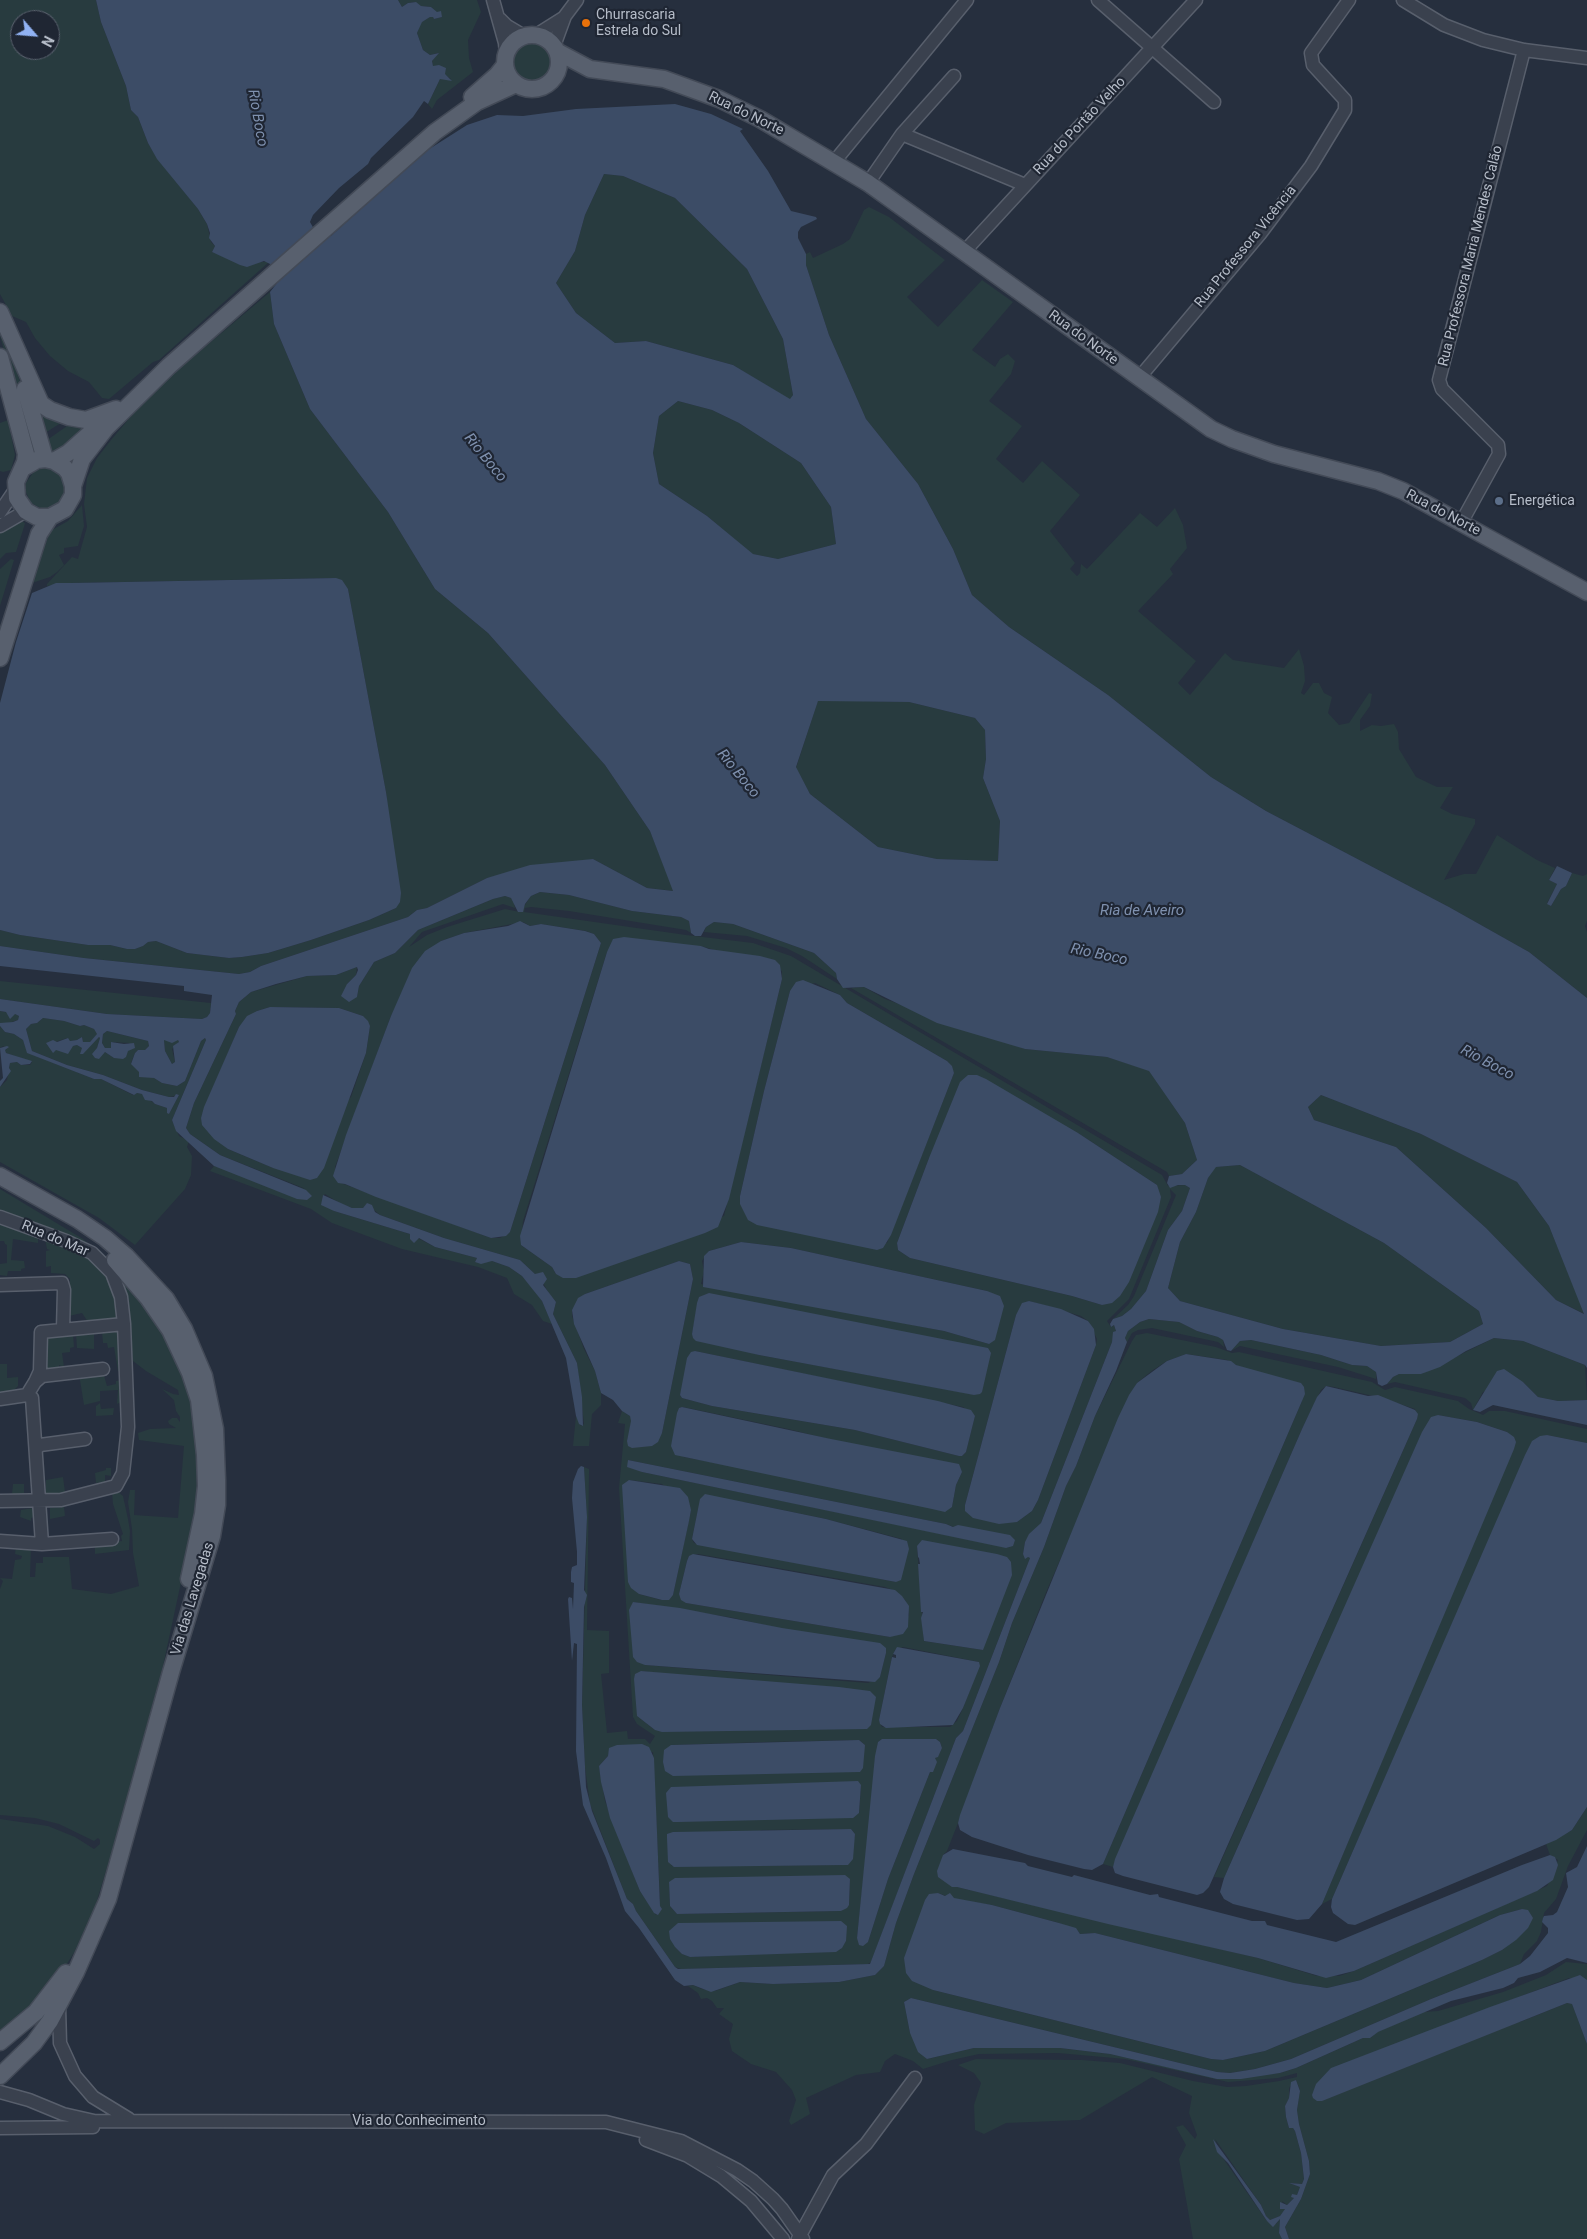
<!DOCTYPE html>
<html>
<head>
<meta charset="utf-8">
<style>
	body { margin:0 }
	#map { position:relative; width:1587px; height:2239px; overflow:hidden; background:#262f3e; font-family:Roboto,sans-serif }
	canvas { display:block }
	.north { position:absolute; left:10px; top:10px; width:50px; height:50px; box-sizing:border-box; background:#1f2633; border:1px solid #5b626f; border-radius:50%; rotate:117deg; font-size:14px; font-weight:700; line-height:20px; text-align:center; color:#b6bdc9 }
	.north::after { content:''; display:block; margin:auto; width:18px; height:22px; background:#91b2f3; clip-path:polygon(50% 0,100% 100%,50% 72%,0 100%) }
</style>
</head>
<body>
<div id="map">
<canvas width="1587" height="2239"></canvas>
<div class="north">N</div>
</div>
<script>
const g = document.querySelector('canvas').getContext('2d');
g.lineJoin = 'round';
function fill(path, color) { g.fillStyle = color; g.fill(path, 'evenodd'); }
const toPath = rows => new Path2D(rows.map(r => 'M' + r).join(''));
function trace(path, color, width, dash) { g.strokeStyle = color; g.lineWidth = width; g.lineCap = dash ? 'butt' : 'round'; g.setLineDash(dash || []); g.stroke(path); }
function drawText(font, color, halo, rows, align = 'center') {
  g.font = font + ' Roboto,sans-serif'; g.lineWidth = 4.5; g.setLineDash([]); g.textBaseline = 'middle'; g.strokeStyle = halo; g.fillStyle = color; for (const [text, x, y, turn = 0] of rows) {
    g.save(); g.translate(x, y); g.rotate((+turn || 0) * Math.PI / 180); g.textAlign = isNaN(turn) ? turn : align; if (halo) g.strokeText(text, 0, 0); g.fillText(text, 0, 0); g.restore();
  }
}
const green = toPath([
	[0,0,96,0,101,22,126,86,131,110,138,117,148,143,157,158,198,209,207,224,211,242,215,246,212,252,247,266,256,262,269,262,159,360,153,362,109,399,102,398,89,382,68,371,50,356,35,338,26,322,12,316,0,294],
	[20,20,50,20,50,50,20,50],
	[398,0,477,0,481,12,468,40,469,58,473,72,437,100,432,109,428,104,440,79,451,79,433,67,432,61,438,53,430,55,423,50,417,33,421,22,430,17,433,17,434,19,442,17,431,7,421,6,414,2,408,3,402,7],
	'513 62a21 21 0 1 1 42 0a21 21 0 1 1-42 0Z',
	[604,174,623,176,675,198,747,269,783,339,793,395,790,400,733,365,646,341,615,343,576,313,556,283,575,251,585,215],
	[869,207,889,217,945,260,907,297,938,327,982,280,1013,302,972,350,995,367,1000,359,1008,354,1015,361,1011,374,989,401,1022,426,996,459,1023,483,1042,461,1080,495,1050,531,1075,563,1070,569,1077,576,1080,573,1081,564,1087,569,1140,513,1157,527,1175,508,1183,525,1187,548,1170,569,1173,574,1138,611,1196,661,1178,683,1190,695,1225,653,1233,660,1284,668,1299,649,1304,666,1305,681,1301,693,1304,695,1313,683,1319,683,1324,693,1332,697,1328,713,1339,725,1349,723,1369,693,1372,694,1370,706,1360,720,1360,731,1372,725,1381,726,1394,724,1398,732,1399,749,1416,777,1437,787,1453,787,1440,808,1452,814,1475,819,1475,824,1444,880,1464,874,1476,874,1497,835,1537,860,1555,868,1549,880,1557,884,1547,903,1551,906,1561,889,1566,886,1572,873,1583,876,1587,874,1587,921,1585,926,1587,932,1587,998,1529,952,1449,907,1266,811,1211,777,1108,695,1009,627,972,595,953,549,918,484,866,419,829,335,806,265,806,254,810,252,813,258,843,244,850,239,864,210],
	[270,292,274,324,310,409,388,512,435,589,488,633,605,765,650,831,674,891,647,888,593,859,487,878,427,908,417,910,408,917,261,966,250,972,239,974,84,958,0,946,0,930,20,935,88,945,110,945,127,949,135,949,143,946,148,942,156,941,187,953,229,958,242,957,268,953,311,940,369,920,396,908,386,792,348,589,335,578,71,583,47,586,47,584,72,557,78,559,87,527,84,504,87,478,97,458,111,440,138,408,167,379],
	[0,326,19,378,36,437,29,439,0,336],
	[678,401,712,410,739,423,801,463,831,507,836,544,778,559,752,554,707,516,659,484,653,453,659,416],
	[38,405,64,421,45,433],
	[8,420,15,455,11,470,3,472,0,471,0,423],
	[70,424,90,424,65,451,55,452,50,449,47,440],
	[47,467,60,472,68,490,57,507,44,510,31,503,25,490,26,483,34,471],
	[82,505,84,526,78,546,64,548,64,553,59,555,64,565,57,572,50,577,32,583,50,531,68,521],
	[21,521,25,523,24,527,16,552,6,553,0,559,0,531],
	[11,559,14,560,0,606,0,569],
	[818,700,909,702,975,718,985,730,986,759,983,778,1000,821,998,861,937,859,878,847,810,794,796,768],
	[540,892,569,895,632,911,681,917,689,921,691,933,686,930,569,911,531,907,525,908,524,912,686,935,753,943,791,956,1162,1175,1168,1186,1185,1185,1190,1188,1182,1211,1168,1230,1146,1291,1131,1309,1122,1316,1113,1319,1128,1305,1134,1296,1176,1195,1170,1189,1171,1197,1129,1299,1107,1321,1111,1327,1114,1325,1116,1331,1112,1342,1041,1523,1025,1542,1023,1554,1030,1558,963,1731,956,1738,871,1962,868,1964,681,1969,675,1967,636,1911,633,1904,627,1899,590,1804,585,1767,582,1705,587,1517,584,1467,589,1469,589,1474,587,1630,609,1631,609,1673,601,1674,607,1733,627,1731,628,1739,645,1739,650,1744,655,1736,637,1724,633,1717,619,1488,625,1424,618,1423,622,1411,630,1416,632,1420,627,1441,662,1433,693,1279,690,1264,679,1261,585,1294,572,1310,572,1316,584,1349,595,1371,601,1393,601,1405,592,1414,589,1446,573,1446,576,1416,581,1426,584,1424,577,1363,553,1314,556,1302,549,1294,539,1275,535,1274,520,1260,444,1238,380,1215,367,1204,363,1208,352,1208,341,1204,325,1194,322,1197,334,1211,410,1234,435,1247,477,1258,475,1262,492,1261,509,1267,522,1276,533,1288,542,1301,552,1324,543,1321,532,1305,514,1294,507,1278,478,1267,402,1249,332,1223,311,1209,210,1171,214,1166,306,1189,220,1155,190,1134,186,1128,194,1103,236,1014,235,1011,239,1002,251,992,307,976,336,975,357,967,356,975,347,984,357,997,359,986,374,962,395,953,418,930,493,899,505,896,511,898,514,903,515,908,503,904,422,932,409,947,427,935,447,927,505,909,520,912,531,896],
	[523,922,530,926,541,924,586,931,594,934,601,943,510,1232,500,1238,491,1238,341,1183,335,1167,391,1016,441,941,464,933],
	[690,946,701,946,782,971,782,979,724,1216,556,1274,552,1267,521,1245,523,1221,607,952],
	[815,983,840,995,847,1003,947,1061,954,1073,887,1243,740,1196,764,1091,790,991],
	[270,1007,339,1008,363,1016,370,1026,366,1053,351,1097,273,1168,228,1149,201,1118,239,1027,257,1011],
	[1078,1133,1157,1185,1102,1305,1072,1296,910,1258,898,1250,897,1243,929,1158],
	[741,1242,791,1248,987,1291,989,1344,944,1331,701,1284,704,1271,702,1261,709,1251],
	[699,1297,977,1395,759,1355,692,1334],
	[1029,1301,1081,1316,1088,1321,1097,1339,1096,1345,1038,1500,1032,1511,1017,1522,965,1505,1016,1315],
	[695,1351,963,1407,975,1416,966,1452,962,1456,959,1456,855,1430,712,1406,682,1398,680,1395],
	[683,1407,788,1429,962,1472,956,1485,952,1507,684,1457,676,1427,679,1408],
	[628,1460,946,1524,1010,1548,642,1472],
	[629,1480,662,1484,691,1510,673,1595,661,1600,639,1594],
	[744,1502,826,1519,902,1539,896,1582,694,1543,692,1539,698,1510],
	[917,1546,983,1650,924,1641],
	[698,1554,885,1587,895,1591,905,1600,909,1615,890,1637,686,1603,679,1594,687,1561,689,1556],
	[633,1602,734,1618,886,1653,880,1677,868,1683,645,1665],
	[903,1647,979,1662,979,1666,963,1708,957,1721,950,1727,882,1727,879,1720,892,1657,895,1650],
	[641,1671,671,1675,655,1730,637,1716],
	[882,1739,936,1739,940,1742,942,1748,938,1756,935,1758,936,1762,930,1772,888,1879,868,1942,857,1938,878,1742],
	[859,1740,865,1745,671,1745,765,1742],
	[609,1752,653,1752,660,1900,656,1915,640,1891,605,1801,599,1766,608,1756],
	[861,1785,859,1813,670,1820],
	[851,1829,855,1834,848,1865,671,1866,762,1830],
	[850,1879,849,1905,841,1911,677,1914,670,1906,669,1882],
	[846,1941,840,1950,690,1957,682,1954,675,1947],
	[714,922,733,924,814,953,836,973,837,979,802,956,786,948,747,936,704,932,706,927],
	[0,981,211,1003,210,1013,207,1017,202,1019,107,1014,0,999],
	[864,987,885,999,1025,1049,1107,1057,1149,1070,1185,1123,1197,1160,1182,1174,1169,1176,1167,1172,851,988],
	[0,1011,15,1014,19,1016,18,1020,6,1024,0,1023],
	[43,1018,64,1021,80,1026,84,1025,94,1029,98,1034,90,1042,83,1042,82,1037,77,1040,70,1041,67,1038,47,1045,56,1050,77,1045,82,1048,89,1046,99,1037,100,1038,97,1048,102,1054,105,1052,114,1058,118,1058,131,1048,129,1043,112,1042,111,1048,105,1048,102,1043,103,1034,107,1031,148,1041,149,1046,145,1050,138,1050,135,1053,131,1063,162,1083,177,1086,185,1081,201,1041,205,1038,206,1040,172,1120,179,1136,189,1141,187,1147,192,1156,191,1175,185,1189,135,1245,99,1218,0,1162,0,1087,7,1080,10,1063,17,1062,21,1065,30,1065,32,1062,6,1053,4,1050,7,1049,3,1046,0,1048,0,1026,5,1032,14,1034,23,1040,28,1053,94,1079,101,1079,133,1095,137,1093,142,1094,155,1104,167,1108,169,1114,179,1095,169,1097,142,1090,103,1075,67,1065,32,1051,26,1029,31,1024,37,1023],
	[164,1040,178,1040,179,1042,172,1049,175,1062,172,1064,165,1051],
	[1321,1095,1421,1134,1517,1182,1549,1226,1585,1314,1556,1300,1486,1228,1396,1147,1314,1120,1308,1107],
	[1240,1165,1384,1243,1479,1311,1483,1324,1450,1342,1381,1346,1283,1329,1180,1301,1168,1288,1180,1242,1196,1212,1208,1178,1215,1167],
	[0,1189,83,1239,107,1260,154,1317,186,1380,196,1427,197,1508,163,1666,116,1838,95,1907,75,1951,53,1986,0,2036,0,1819,48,1826,75,1837,94,1849,100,1844,100,1840,98,1838,94,1841,59,1824,35,1818,0,1815,0,1589,3,1581,0,1578,12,1579,15,1560,21,1559,22,1556,15,1554,16,1545,31,1546,30,1577,35,1577,36,1563,43,1563,43,1557,69,1557,72,1589,111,1594,139,1586,133,1553,132,1529,128,1502,130,1490,135,1490,134,1515,178,1518,184,1446,139,1440,138,1433,150,1429,176,1428,169,1424,168,1421,172,1418,177,1418,180,1422,180,1417,176,1411,174,1400,162,1389,173,1394,179,1395,178,1390,146,1371,133,1361,129,1330,122,1321,99,1319,88,1322,82,1313,69,1316,63,1329,70,1302,70,1279,65,1274,51,1273,51,1266,46,1267,46,1251,50,1250,47,1249,45,1239,71,1243,71,1237,0,1212],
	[0,1222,38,1236,38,1243,13,1239,11,1260,24,1261,25,1268,21,1269,21,1271,8,1271,7,1276,0,1275,0,1264,7,1263,7,1245,5,1244,4,1241,0,1241],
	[1149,1319,1179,1322,1197,1331,1218,1337,1223,1340,1224,1347,1218,1342,1152,1328,1138,1330,1132,1333,1127,1342,1125,1338,1128,1331,1140,1322],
	[94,1331,94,1349,77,1348,76,1334],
	[117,1331,121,1334,123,1371,118,1371,114,1347,108,1348,107,1343,103,1343,102,1332],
	[1147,1333,1216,1347,1232,1353,1239,1352,1372,1382,1385,1390,1395,1387,1458,1401,1469,1409,1483,1415,1489,1411,1505,1411,1587,1429,1587,1443,1547,1435,1532,1442,1332,1899,1322,1904,1515,1442,1507,1432,1477,1422,1438,1415,1257,1803,1224,1878,1214,1877,1417,1419,1415,1409,1382,1398,1334,1387,1326,1386,1321,1390,1302,1429,1113,1867,1103,1864,1302,1401,1227,1360,1186,1354,1167,1361,1153,1370,1137,1383,1047,1590,1000,1708,958,1823,947,1851,943,1855,949,1883,953,1887,957,1887,1258,1958,1317,1976,1339,1976,1354,1971,1547,1886,1558,1860,1550,1855,1546,1844,1572,1830,1587,1807,1587,1830,1568,1866,1556,1899,1544,1913,1541,1932,1537,1941,1524,1954,1520,1964,1431,1999,1291,2059,1255,2069,1230,2073,1217,2072,911,1998,904,2002,910,2033,927,2059,974,2048,1060,2048,1110,2054,1216,2078,1280,2073,1296,2068,1363,2038,1370,2038,1377,2032,1423,2012,1438,2011,1503,1992,1546,1975,1566,1962,1587,1964,1587,1980,1569,1978,1458,2020,1520,2022,1567,2003,1572,2004,1587,2044,1587,2239,1289,2239,1285,2227,1301,2199,1310,2174,1309,2161,1299,2124,1297,2110,1300,2090,1296,2080,1289,2088,1289,2098,1285,2106,1286,2117,1289,2128,1293,2128,1295,2131,1301,2153,1304,2179,1302,2184,1290,2183,1300,2187,1297,2195,1287,2205,1282,2201,1285,2210,1280,2216,1270,2220,1266,2216,1261,2205,1215,2139,1220,2154,1267,2221,1276,2224,1280,2219,1279,2233,1282,2239,1193,2239,1179,2159,1186,2145,1176,2127,1183,2125,1195,2139,1197,2135,1189,2113,1192,2096,1152,2077,1080,2120,1006,2123,984,2134,975,2130,974,2105,981,2083,974,2073,958,2065,976,2059,1082,2060,1120,2063,1193,2081,1227,2087,1246,2086,1279,2081,1297,2077,1297,2073,1278,2078,1228,2082,1125,2059,1058,2053,979,2054,952,2060,923,2069,913,2061,895,2054,885,2061,880,2072,856,2075,806,2098,810,2114,791,2125,789,2121,796,2100,792,2090,776,2072,751,2064,732,2051,729,2039,733,2024,719,2014,724,2008,717,2008,712,2001,707,1998,701,1999,698,1993,688,1986,693,1985,702,1989,715,1991,740,1982,773,1984,839,1982,875,1975,884,1966,896,1923,914,1874,999,1662,1012,1623,1044,1547,1066,1486,1076,1466,1095,1416,1132,1341,1136,1335],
	[938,1893,954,1899,992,1905,1059,1923,1078,1931,1080,1934,1095,1933,1294,1983,1327,1988,1361,1980,1500,1915,1522,1909,1528,1928,1502,1950,1482,1960,1265,2051,1223,2060,1211,2059,933,1990],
	[73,1334,74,1347,70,1348,70,1352,62,1353,64,1367,59,1365,59,1372,46,1373,47,1338],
	[1494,1338,1523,1341,1585,1365,1587,1400,1558,1401,1538,1397,1523,1382,1483,1392,1473,1410,1471,1403,1465,1398,1395,1382,1387,1384,1393,1377,1399,1374,1421,1374],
	[1251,1340,1321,1355,1352,1365,1367,1366,1376,1372,1376,1379,1338,1367,1240,1346,1231,1351,1240,1341],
	[0,1364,7,1364,7,1378,18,1377,18,1386,12,1392,0,1393],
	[103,1372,107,1386,116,1384,116,1381,121,1380,121,1402,117,1404,118,1390,100,1391,100,1401,84,1405,79,1374],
	[100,1403,101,1409,114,1408,113,1415,96,1416,96,1406],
	[106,1468,111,1468,111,1476,105,1475,105,1482,96,1483,95,1473,106,1470],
	[63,1477,65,1492,46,1495,46,1480],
	[13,1484,24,1484,24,1495,12,1494],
	[117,1491,123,1496,128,1519,130,1531,129,1550,95,1554,95,1543,122,1541,121,1536,123,1534,113,1504,112,1492],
	[64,1507,65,1516,50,1519,50,1508],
	[33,1508,35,1517,31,1518,31,1521,20,1517,21,1510]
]);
const water = toPath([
	[96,0,398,0,402,7,408,3,416,2,421,6,431,7,437,12,441,11,442,17,434,19,433,17,430,17,422,22,417,33,423,50,430,55,439,53,432,61,433,66,439,65,446,68,445,74,452,81,440,79,428,104,424,101,413,117,371,158,368,164,339,188,313,215,310,222,314,229,324,237,331,236,423,153,467,125,497,115,523,116,576,109,675,104,711,114,743,129,740,131,768,171,791,211,816,217,817,219,801,227,798,232,798,238,806,254,806,265,829,335,866,419,918,484,953,549,972,595,1009,627,1108,695,1211,777,1266,811,1449,907,1529,952,1587,998,1587,1368,1585,1365,1523,1341,1494,1338,1466,1351,1440,1367,1421,1374,1399,1374,1393,1377,1387,1384,1382,1386,1378,1384,1376,1372,1367,1366,1352,1365,1321,1355,1251,1340,1240,1341,1231,1351,1227,1350,1223,1340,1218,1337,1197,1331,1179,1322,1149,1319,1140,1322,1128,1331,1125,1338,1127,1342,1116,1371,1095,1416,1076,1466,1066,1486,1044,1547,1012,1623,999,1662,914,1874,896,1923,884,1966,875,1975,839,1982,773,1984,740,1982,711,1992,693,1985,684,1986,675,1980,639,1928,625,1911,606,1858,583,1805,576,1751,577,1644,574,1643,572,1661,568,1599,569,1597,572,1598,573,1609,574,1583,571,1582,571,1572,572,1567,577,1565,577,1552,572,1498,573,1482,578,1469,581,1466,584,1467,587,1517,584,1590,587,1595,584,1607,582,1705,586,1787,592,1811,627,1899,633,1904,636,1911,675,1967,678,1969,870,1964,956,1738,963,1731,1030,1558,1028,1557,1025,1559,1023,1554,1025,1542,1029,1534,1041,1523,1112,1342,1113,1332,1116,1331,1114,1325,1111,1327,1110,1324,1113,1319,1122,1316,1131,1309,1146,1291,1168,1230,1182,1211,1190,1188,1185,1185,1178,1185,1170,1188,1167,1183,1169,1176,1182,1174,1197,1160,1185,1123,1149,1071,1107,1057,1025,1049,937,1023,864,987,843,988,837,979,836,973,814,953,733,924,714,922,706,927,701,936,695,936,691,933,689,921,681,917,632,911,569,895,540,892,531,896,525,904,523,912,518,912,511,898,505,896,493,899,418,930,395,953,374,962,359,986,357,997,349,1002,341,996,347,984,356,975,358,970,357,967,336,975,307,976,276,984,251,992,239,1002,235,1011,236,1014,194,1103,186,1128,190,1134,220,1155,306,1190,312,1196,307,1200,297,1199,214,1166,176,1131,172,1120,206,1040,205,1038,201,1041,185,1081,177,1086,162,1083,154,1078,139,1077,139,1072,131,1064,135,1053,138,1050,145,1050,149,1046,148,1041,107,1031,103,1034,102,1043,105,1048,111,1048,111,1042,124,1044,134,1043,135,1048,128,1051,126,1057,123,1059,114,1058,105,1052,99,1059,95,1058,92,1054,97,1048,100,1038,99,1037,83,1054,80,1054,82,1048,77,1045,73,1046,68,1054,56,1050,53,1053,46,1043,53,1040,57,1042,68,1038,70,1041,77,1040,82,1037,83,1042,90,1042,97,1034,94,1029,84,1025,80,1026,64,1021,43,1018,37,1023,31,1024,26,1029,32,1051,67,1065,103,1075,142,1090,169,1097,174,1097,176,1094,179,1095,169,1114,167,1113,167,1108,155,1104,152,1101,145,1100,142,1094,137,1093,134,1095,101,1079,94,1079,27,1053,23,1040,14,1034,5,1032,0,1026,0,1023,13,1022,18,1020,19,1016,15,1014,10,1019,6,1012,0,1011,0,999,107,1014,202,1019,207,1017,210,1013,212,995,184,991,184,986,0,966,0,946,84,958,239,974,250,972,261,966,408,917,417,910,427,908,487,878,530,865,593,859,647,888,673,891,650,831,605,765,488,633,435,589,388,512,310,409,274,324,270,292,277,283,277,276,272,265,264,261,247,267,240,265,212,252,215,246,209,238,210,233,207,224,198,209,157,159,148,143,138,117,131,110,126,86,101,22],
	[604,174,623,176,675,198,747,269,783,339,793,395,790,399,733,365,646,341,615,343,576,313,556,283,575,251,585,215],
	[678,401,712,410,739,423,801,463,831,507,836,544,778,559,753,554,707,516,659,484,653,453,659,416],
	[818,701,909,702,975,718,985,730,986,759,983,778,1000,821,998,861,937,859,878,847,810,794,796,767],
	[164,1040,172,1043,178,1040,179,1042,173,1046,175,1062,172,1064,165,1051],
	[1321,1095,1421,1134,1517,1182,1549,1226,1584,1314,1556,1300,1486,1228,1396,1147,1314,1120,1308,1107],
	[1240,1165,1384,1243,1479,1311,1483,1324,1450,1342,1381,1346,1283,1329,1180,1301,1168,1288,1180,1242,1196,1212,1208,1178,1216,1167],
	[336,578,342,580,348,589,386,792,401,893,400,902,396,908,369,920,311,940,268,953,242,957,229,958,187,953,156,941,148,942,143,946,135,949,127,949,110,945,88,945,20,935,0,930,0,703,16,642,32,593,56,583,71,583],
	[1557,866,1572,873,1566,886,1561,889,1551,906,1547,904,1557,884,1549,880],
	[520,921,530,926,541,924,585,931,594,934,601,943,510,1232,506,1236,491,1238,376,1197,345,1184,338,1183,333,1176,346,1135,391,1016,412,968,425,951,441,941,464,933,508,926],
	[624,937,701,946,709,949,760,956,775,960,780,965,782,979,729,1199,718,1227,705,1233,576,1278,563,1278,556,1274,552,1267,521,1245,520,1236,607,952,613,939],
	[803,980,840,995,847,1003,947,1061,952,1066,954,1073,891,1235,883,1248,877,1250,757,1225,748,1220,740,1204,740,1196,764,1091,790,991,796,982],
	[270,1007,339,1008,363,1016,368,1021,370,1026,366,1053,324,1168,317,1178,310,1180,273,1168,228,1149,214,1139,202,1125,201,1118,204,1107,239,1027,247,1016,257,1011],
	[7,1046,9,1047,5,1050,6,1053,32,1061,30,1064,21,1065,17,1062,10,1063,9,1068,11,1071,0,1087,0,1081,3,1078,0,1048],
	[968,1075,977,1075,986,1079,1078,1133,1157,1185,1161,1197,1158,1212,1129,1282,1120,1296,1112,1303,1102,1305,1072,1296,910,1258,898,1250,897,1243,929,1158,960,1082],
	[323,1195,352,1208,363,1208,367,1203,372,1205,375,1212,380,1215,444,1238,520,1260,535,1274,543,1272,547,1279,543,1285,556,1302,553,1314,577,1363,582,1397,583,1426,579,1424,576,1416,566,1358,542,1301,522,1276,509,1267,492,1261,481,1264,475,1262,477,1258,435,1247,419,1238,414,1243,410,1239,410,1234,334,1211,321,1205],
	[741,1242,791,1248,987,1291,1000,1296,1004,1306,995,1340,989,1344,944,1331,703,1287,704,1256,709,1251],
	[679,1261,690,1264,693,1279,662,1433,658,1442,652,1446,632,1448,628,1446,627,1441,631,1421,630,1416,622,1411,613,1400,601,1393,595,1371,574,1324,572,1310,578,1298,585,1294],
	[709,1293,988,1348,991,1353,982,1392,980,1394,974,1395,759,1355,696,1341,693,1338,692,1334,697,1303,699,1297],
	[1029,1301,1061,1309,1088,1321,1094,1329,1096,1345,1038,1500,1032,1511,1017,1522,999,1524,973,1518,965,1511,965,1505,1016,1315,1022,1303],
	[695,1351,938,1401,971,1410,975,1416,966,1452,962,1456,959,1456,855,1430,712,1406,682,1398,680,1395,687,1358,691,1352],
	[1186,1354,1231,1361,1236,1365,1301,1383,1304,1387,1305,1394,1103,1864,1092,1870,1084,1869,1028,1855,972,1837,960,1830,958,1823,960,1815,1000,1708,1118,1418,1129,1395,1137,1383,1167,1361],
	[1504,1369,1523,1382,1538,1397,1558,1401,1587,1400,1587,1425,1493,1405,1480,1412,1473,1410,1497,1371],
	[1326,1386,1368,1396,1378,1395,1415,1410,1418,1414,1417,1419,1209,1887,1203,1893,1197,1895,1123,1876,1115,1873,1113,1867,1115,1859,1302,1429,1317,1397],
	[682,1407,831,1439,959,1464,962,1472,956,1485,952,1507,945,1512,932,1509,675,1455,671,1446,677,1413,679,1408],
	[1438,1415,1477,1422,1507,1432,1514,1437,1516,1442,1514,1449,1322,1904,1309,1919,1297,1920,1233,1904,1224,1899,1220,1892,1224,1878,1422,1432,1431,1417],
	[1547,1435,1587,1443,1587,1807,1572,1830,1556,1840,1355,1925,1348,1924,1333,1913,1331,1907,1332,1899,1525,1455,1532,1441,1540,1436],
	[628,1460,946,1524,953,1527,958,1525,1010,1535,1015,1540,1013,1546,1006,1548,920,1530,642,1472,627,1467],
	[629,1480,680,1488,688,1497,691,1510,689,1521,673,1595,669,1600,662,1600,639,1594,631,1588,628,1582,622,1485],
	[705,1494,826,1519,907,1541,909,1549,901,1580,896,1582,697,1545,692,1539,700,1499],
	[922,1540,997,1554,1007,1557,1011,1562,1012,1575,983,1650,924,1641,921,1618,923,1612,921,1612,918,1564,920,1564,919,1558,918,1557,917,1546],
	[693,1554,895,1590,902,1596,909,1606,908,1627,903,1634,890,1637,686,1603,681,1600,679,1594,687,1561,689,1556],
	[633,1602,680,1608,782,1628,880,1643,886,1648,886,1653,880,1677,875,1682,645,1665,637,1662,633,1657,629,1610],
	[897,1647,979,1662,980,1666,963,1708,953,1725,886,1728,880,1724,879,1720,892,1657,896,1658,896,1655,893,1654],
	[641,1671,839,1687,870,1691,876,1697,871,1725,867,1729,662,1732,655,1730,637,1716,634,1679,635,1674],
	[882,1739,936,1739,940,1742,942,1748,938,1757,935,1758,937,1762,933,1772,930,1772,888,1879,868,1942,863,1946,859,1945,857,1938,875,1756,878,1742],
	[859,1740,865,1745,863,1768,860,1772,673,1776,665,1771,663,1762,664,1750,671,1745],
	[642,1744,649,1747,654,1758,660,1906,662,1909,658,1915,654,1913,640,1891,610,1818,601,1782,599,1766,608,1756,609,1748,617,1745],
	[858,1781,861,1785,859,1813,853,1818,678,1822,673,1822,668,1817,666,1793,671,1787],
	[851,1829,855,1834,853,1859,848,1865,674,1867,668,1862,667,1838,667,1834,673,1832],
	[1587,1846,1587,1963,1567,1958,1540,1972,1518,1978,1514,1983,1503,1988,1451,2001,1378,2032,1370,2038,1363,2038,1296,2068,1280,2073,1241,2079,1217,2079,1110,2054,1060,2048,974,2048,927,2059,918,2052,910,2033,904,2002,911,1998,1217,2072,1230,2073,1255,2069,1291,2059,1431,1999,1520,1964,1530,1956,1548,1933,1548,1928,1542,1922,1543,1918,1544,1916,1553,1915,1557,1912,1568,1887,1566,1873,1577,1867],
	[953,1849,1025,1863,1028,1866,1072,1877,1074,1875,1150,1895,1158,1894,1159,1897,1252,1921,1265,1921,1267,1925,1336,1942,1522,1865,1550,1855,1555,1857,1558,1865,1553,1880,1537,1891,1354,1971,1326,1978,1258,1958,1108,1924,957,1887,952,1887,938,1877,937,1871,943,1855],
	[845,1875,850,1879,849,1905,847,1908,841,1911,677,1914,670,1906,669,1882,675,1878],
	[938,1893,945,1896,950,1893,954,1898,992,1905,1059,1923,1076,1928,1080,1934,1095,1933,1294,1983,1327,1988,1361,1980,1500,1915,1522,1909,1528,1910,1533,1918,1528,1928,1516,1940,1502,1950,1482,1960,1265,2051,1223,2060,1211,2059,933,1990,912,1981,906,1973,904,1958,925,1900,929,1894],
	[841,1921,847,1926,846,1941,842,1948,836,1952,690,1957,682,1954,675,1947,670,1939,669,1931,678,1923],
	[1580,1975,1587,1980,1587,2044,1572,2004,1567,2003,1322,2101,1317,2101,1313,2098,1312,2095,1316,2084,1331,2068,1490,2007],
	[1296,2080,1300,2091,1297,2110,1299,2124,1309,2161,1310,2174,1301,2199,1285,2227,1289,2239,1282,2239,1279,2233,1280,2219,1273,2227,1267,2221,1228,2163,1217,2152,1213,2139,1261,2205,1266,2216,1270,2220,1280,2216,1285,2209,1280,2209,1280,2202,1287,2205,1294,2198,1291,2197,1292,2194,1297,2195,1300,2187,1289,2183,1302,2184,1304,2179,1301,2153,1295,2131,1293,2128,1289,2128,1286,2117,1285,2106,1289,2098,1291,2082]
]);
const minor = toPath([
	[493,0,505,43,506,54],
	[1098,0,1214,102],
	[1403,0,1444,25,1483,40,1524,50,1587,58],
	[500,19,507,26,524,36],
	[536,35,563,18],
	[554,46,565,16,577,0],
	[902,134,954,76],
	[834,162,967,0],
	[868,183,902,134,1025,185],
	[964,252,1196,0],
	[1139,378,1260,234,1311,166,1345,110,1345,100,1313,65,1311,53,1349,0],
	[0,512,15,490],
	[1461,523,1499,454,1498,445,1442,389,1439,380,1524,50],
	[0,526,26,511],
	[0,1217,66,1241,92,1253,112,1273,121,1297,124,1324],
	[0,1285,62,1283,64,1290,63,1329],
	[35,1382,42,1376,103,1369],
	[27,1395,32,1398,42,1544],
	[0,1399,27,1395,35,1382,40,1371,41,1332,124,1324,128,1427,123,1473,116,1486,61,1500,0,1501],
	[36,1449,40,1445,85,1439],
	[0,1541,42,1544,112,1539],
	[59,2007,60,2043,75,2076,93,2097,129,2119],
	[0,2092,29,2100,63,2114,94,2121,606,2122,681,2141,737,2170,753,2181,773,2199,782,2209,803,2239],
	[0,2128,93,2127],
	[646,2140,688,2156,721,2176,751,2201,783,2239],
	[798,2239,833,2175,866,2144,915,2078]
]);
const major = toPath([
	'505 62a27 27 0 1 1 54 0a27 27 0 1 1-54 0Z',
	[558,52,590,69,664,79,719,99,760,119,868,183,1211,429,1232,439,1274,454,1378,481,1403,491,1587,592],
	[472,97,497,75,505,65],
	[0,312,41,404,50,410,69,417,86,420,116,409],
	[0,357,26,454,25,462,16,482,17,498,26,511,37,517,50,517,65,509,73,495,73,486,69,473,65,468,54,461,45,459,37,460,23,468],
	[25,389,45,459],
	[54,461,68,453,96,428],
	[73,486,82,459,106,428,169,366,435,132,477,102,516,84],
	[0,658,39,534,50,517],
	[0,1176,77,1219,105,1238,126,1256,166,1299,184,1329,204,1376,215,1429,217,1480,217,1505,212,1536,171,1672,108,1899,76,1972,50,2021,34,2043,0,2076],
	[115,1260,148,1298,170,1330,190,1373,199,1400,205,1455,206,1486,203,1514,189,1579],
	[0,2042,36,2012,66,1973]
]);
const markers = [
	[586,23,5,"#e8710a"],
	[1499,501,5,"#5c6f8a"]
];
const poiNames = [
	["Churrascaria",596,15],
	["Estrela do Sul",596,31],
	["Energética",1509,501]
];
const streetNames = [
	["Rua do Norte",746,114,26],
	["Rua do Portão Velho",1080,126,-47],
	["Rua Professora Vicência",1246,247,-51],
	["Rua Professora Maria Mendes Calão",1471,256,-76],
	["Rua do Norte",1083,338,36],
	["Rua do Norte",1443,513,28],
	["Rua do Mar",55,1239,23],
	["Via das Lavegadas",193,1599,-73],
	["Via do Conhecimento",419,2121]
];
const waterNames = [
	["Rio Boco",257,118,80],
	["Rio Boco",485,458,51],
	["Rio Boco",738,774,51],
	["Ria de Aveiro",1142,911],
	["Rio Boco",1099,955,12],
	["Rio Boco",1487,1063,28]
];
fill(green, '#283b3f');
fill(water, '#3c4c66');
trace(minor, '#585f6c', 15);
trace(major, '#434a57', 19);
trace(minor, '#3a414e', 12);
trace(major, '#58606e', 16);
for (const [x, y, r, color] of markers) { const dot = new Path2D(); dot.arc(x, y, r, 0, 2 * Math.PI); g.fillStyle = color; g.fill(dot); trace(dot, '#1f2633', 2); }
drawText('14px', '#b6bdc9', '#1f2633', poiNames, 'left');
drawText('14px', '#b6bdc9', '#1f2633', streetNames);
drawText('italic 15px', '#7f91af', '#1f2633', waterNames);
</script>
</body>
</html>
